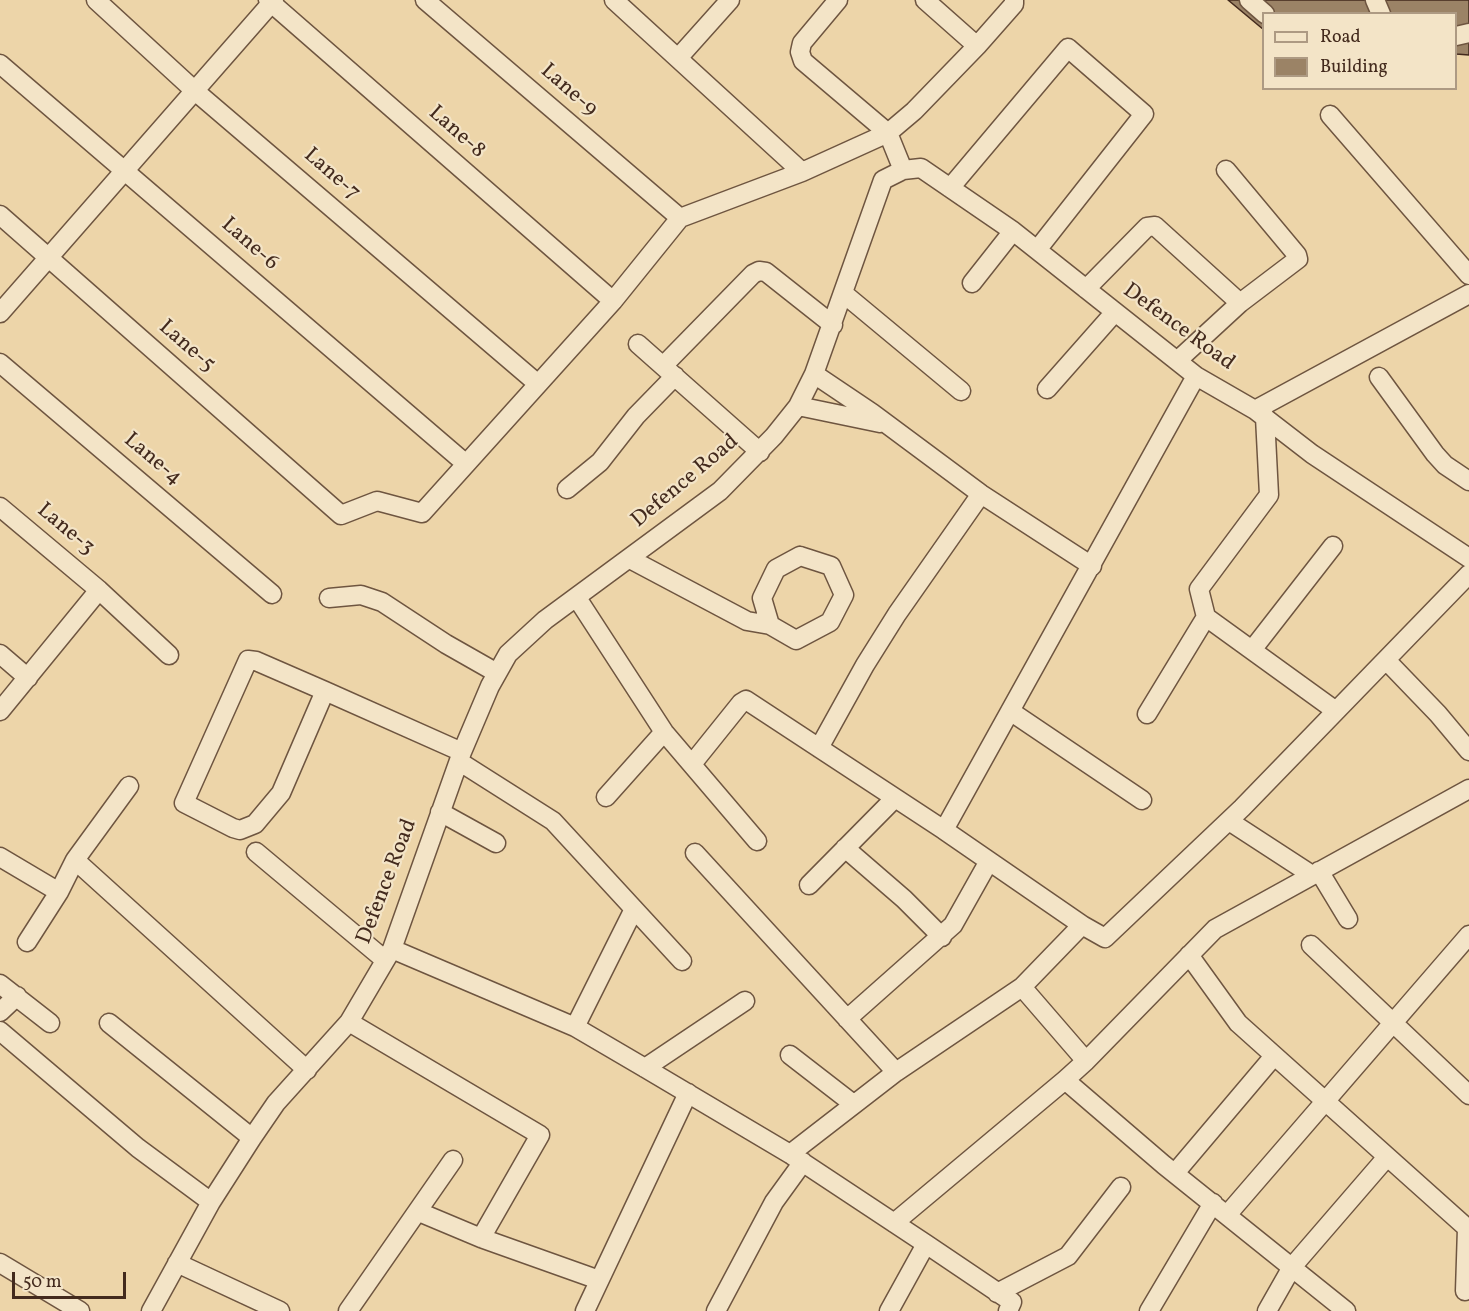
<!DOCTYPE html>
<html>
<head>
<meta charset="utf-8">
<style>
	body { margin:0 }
	#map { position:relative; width:1469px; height:1311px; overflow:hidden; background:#edd5a9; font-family:Vollkorn,serif }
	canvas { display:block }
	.legend { position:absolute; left:1262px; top:12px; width:195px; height:78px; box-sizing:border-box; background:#f3e4c7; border:2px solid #ad9a83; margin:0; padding:8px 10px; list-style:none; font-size:18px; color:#432a1d }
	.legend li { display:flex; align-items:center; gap:12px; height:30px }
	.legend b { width:30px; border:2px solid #ad9a83 }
	.scale { position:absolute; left:12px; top:1272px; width:114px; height:27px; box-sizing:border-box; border:3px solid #432a1d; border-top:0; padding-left:8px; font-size:18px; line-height:21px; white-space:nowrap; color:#432a1d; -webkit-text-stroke:4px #f3e4c7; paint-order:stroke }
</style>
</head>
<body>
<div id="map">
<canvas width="1469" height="1311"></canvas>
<ul class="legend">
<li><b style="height:8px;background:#f3e4c7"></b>Road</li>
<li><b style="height:16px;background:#9b8366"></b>Building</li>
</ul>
<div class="scale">50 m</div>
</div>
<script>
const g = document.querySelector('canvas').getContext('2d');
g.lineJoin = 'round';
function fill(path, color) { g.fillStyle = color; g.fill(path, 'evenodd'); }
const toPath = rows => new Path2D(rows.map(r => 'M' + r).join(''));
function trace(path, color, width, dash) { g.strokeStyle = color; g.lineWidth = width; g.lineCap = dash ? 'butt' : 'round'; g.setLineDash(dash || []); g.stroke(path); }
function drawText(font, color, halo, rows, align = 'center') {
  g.font = font + ' Vollkorn,serif'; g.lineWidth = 4.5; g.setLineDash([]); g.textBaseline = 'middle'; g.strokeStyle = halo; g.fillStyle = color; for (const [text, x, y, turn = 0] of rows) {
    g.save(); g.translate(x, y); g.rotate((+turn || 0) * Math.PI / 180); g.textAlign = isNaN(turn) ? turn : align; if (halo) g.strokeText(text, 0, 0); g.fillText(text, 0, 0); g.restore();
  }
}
const building = toPath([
	[1228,0,1469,0,1469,55,1456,54,1456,14,1264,14,1264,30,1228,0]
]);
const minor = toPath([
	[96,0,195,91,538,384],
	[268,0,613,301],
	[425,0,680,218],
	[614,0,802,172],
	[838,0,802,43,800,52,803,61,888,133,903,170],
	[925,0,977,46],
	[1249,0,1265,14],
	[1375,0,1381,14],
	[1456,36,1469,33],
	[679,57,730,0],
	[0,64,465,463],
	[1330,115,1469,275],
	[950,188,1068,48,1144,114,1037,250],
	[0,215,341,515,377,501,422,513,613,301,680,218,802,172,888,133,914,111,977,46,1014,4,1014,0],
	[972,283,1013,231],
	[1086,289,1147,227,1155,226,1240,303],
	[843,293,961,391],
	[0,313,274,0],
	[638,344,760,452],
	[1177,361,1240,303,1298,259,1297,255,1226,170],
	[0,363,272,594],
	[663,366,753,274,759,271,766,272,833,325],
	[814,374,872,413,981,494,1092,566],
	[1379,377,1435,454,1445,465,1469,481],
	[1047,389,1115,312],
	[798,406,880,423],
	[1255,410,1312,454,1469,558],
	[567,489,600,462,636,416,675,376],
	[0,507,99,590],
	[800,556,831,566,844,595,830,622,796,640,770,625,762,598,776,569,800,556],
	[630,559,747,621,770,625],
	[329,598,361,595,382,602,446,644,497,673],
	[577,598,664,732,757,841],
	[1206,617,1199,589,1269,495,1265,417],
	[1252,650,1333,546],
	[0,654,28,678],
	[1386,660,1438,714,1469,751],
	[325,691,281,793,255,824,240,830,233,828,184,803,248,660,256,661,325,691,462,752],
	[0,711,99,590,169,655],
	[1010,711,1142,800],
	[1147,714,1206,617,1336,711],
	[819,748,865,665,897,614,981,494],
	[460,762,553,821,682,961],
	[692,764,741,703,746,700,944,830],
	[129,786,75,860,307,1070],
	[606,797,664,732],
	[440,812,496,843],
	[1229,821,1312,875],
	[845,848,904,899,942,937],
	[256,852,385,960],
	[695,853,896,1072],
	[0,857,59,892],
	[1319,871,1348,919],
	[809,885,895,798],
	[1082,925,1105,938,1242,808,1469,574],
	[27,942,59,892,75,860],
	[1311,945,1469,1095],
	[392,949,575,1027,645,1068,790,1154,926,1244,1012,1302,1008,1311],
	[1189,955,1238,1023,1467,1228,1465,1291],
	[0,984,50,1023],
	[0,1012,17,996],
	[847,1019,953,925,989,861],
	[349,1022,540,1135,481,1238],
	[109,1023,252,1138],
	[575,1027,634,909],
	[0,1031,138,1148,211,1202],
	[790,1055,852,1103],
	[1086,1061,1215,929,1469,789],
	[645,1068,745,1001],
	[1065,1080,1086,1061,1022,987,1082,925,944,830,1196,376],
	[790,1154,896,1072,1022,987],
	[1175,1173,1274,1056],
	[419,1212,481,1238,599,1280],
	[1227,1215,1469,935],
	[894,1223,1065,1080,1164,1165,1346,1311],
	[0,1263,80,1311],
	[177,1263,280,1311],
	[997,1293,1068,1256,1121,1187],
	[151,1311,211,1202,252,1138,276,1103,349,1022,392,949,462,752,490,686,508,654,545,620,720,491,774,436,798,406,814,374,883,180,903,170,921,168,1013,231,1196,376,1255,410,1469,294],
	[348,1311,453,1160],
	[585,1311,688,1093],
	[716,1311,774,1202,803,1162],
	[889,1311,926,1244],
	[1149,1311,1213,1203],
	[1267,1311,1292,1267,1387,1157]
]);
const streetNames = [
	["Lane-9",568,91,41],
	["Lane-8",456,133,41],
	["Lane-7",331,175,41],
	["Lane-6",249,245,41],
	["Defence Road",1178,328,36],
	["Lane-5",186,347,41],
	["Lane-4",152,460,40],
	["Defence Road",686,482,-40],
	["Lane-3",65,530,40],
	["Defence Road",388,882,-69]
];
fill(building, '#9b8366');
trace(building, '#432a1d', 1.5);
trace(minor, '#6e5540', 21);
trace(minor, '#f3e4c7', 18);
drawText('22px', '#432a1d', '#f3e4c7', streetNames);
</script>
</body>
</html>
